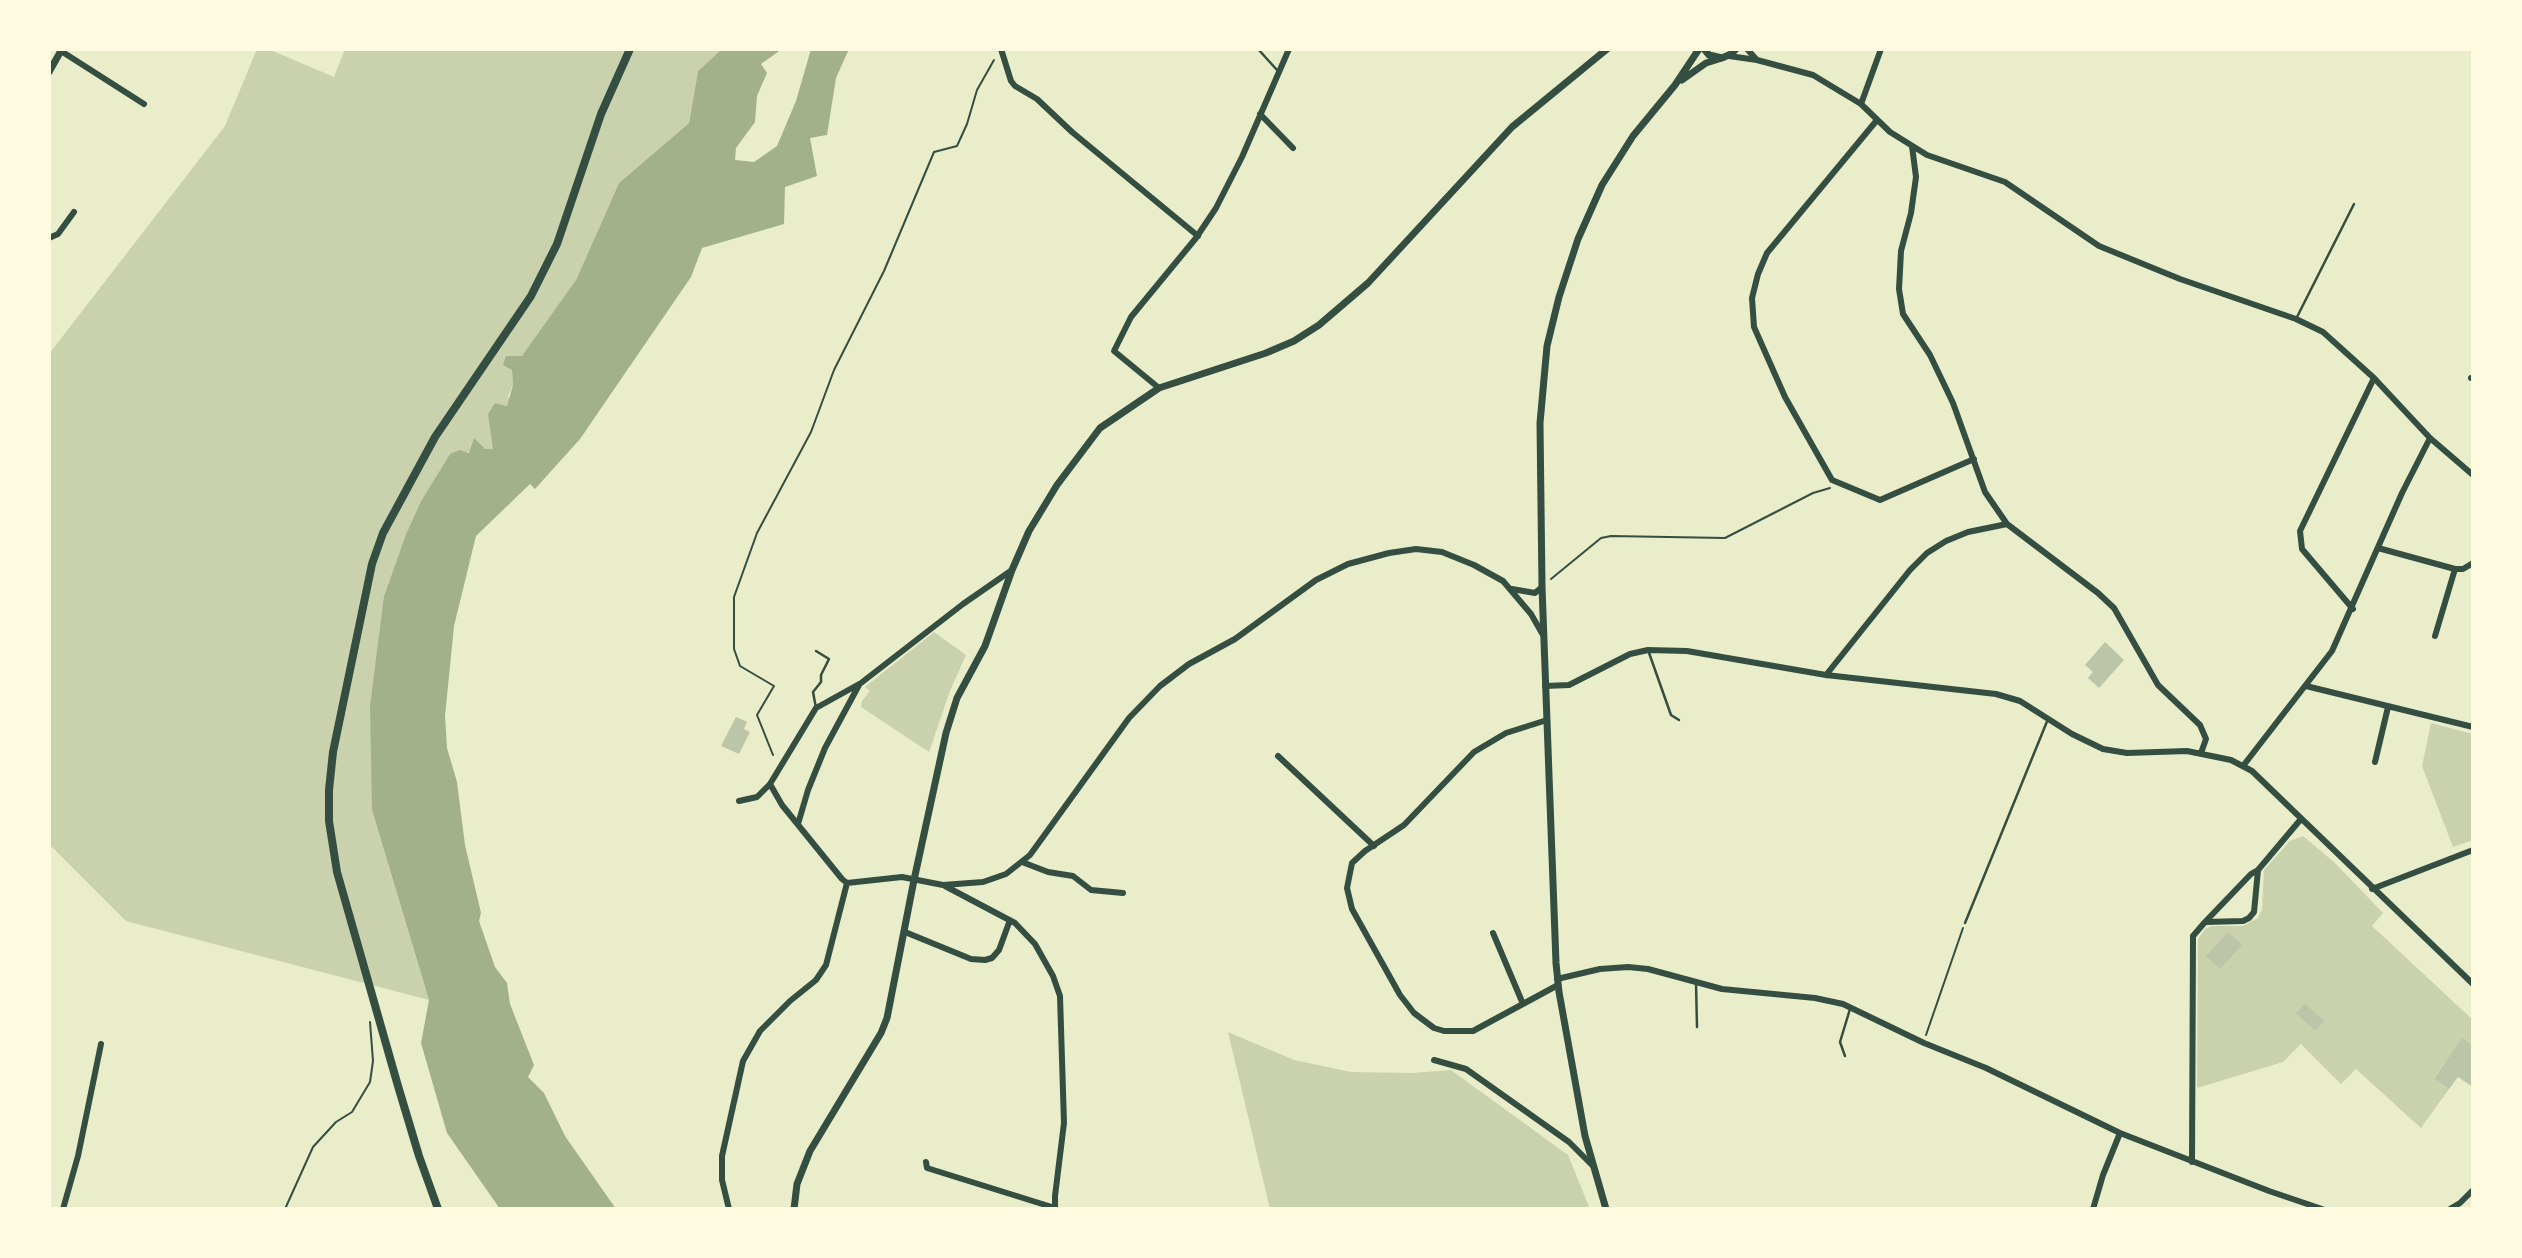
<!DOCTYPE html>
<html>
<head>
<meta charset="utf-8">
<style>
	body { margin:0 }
	#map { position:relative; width:2522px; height:1258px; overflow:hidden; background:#e9edc9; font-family:Helvetica,sans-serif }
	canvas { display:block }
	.frame { position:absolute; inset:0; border:51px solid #fefae0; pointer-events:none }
</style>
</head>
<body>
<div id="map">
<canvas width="2522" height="1258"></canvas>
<div class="frame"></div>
</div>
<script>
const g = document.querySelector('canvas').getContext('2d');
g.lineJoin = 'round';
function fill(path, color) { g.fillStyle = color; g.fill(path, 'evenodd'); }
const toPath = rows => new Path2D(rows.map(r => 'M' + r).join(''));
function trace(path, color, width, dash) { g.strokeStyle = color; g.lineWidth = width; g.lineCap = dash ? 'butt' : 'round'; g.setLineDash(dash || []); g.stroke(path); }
const green = toPath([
	[257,49,268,49,334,77,345,49,722,49,698,71,689,123,619,183,576,280,545,327,512,369,513,385,508,396,510,402,507,406,495,403,493,449,450,454,421,501,406,534,384,596,372,810,429,1000,126,921,49,844,49,354,225,126],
	[934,632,966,655,950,691,929,752,861,707,862,701,870,691,865,687],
	[2431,723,2473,734,2473,840,2453,847,2422,766],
	[2303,836,2335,863,2383,913,2372,926,2473,1020,2473,1046,2462,1039,2434,1077,2449,1089,2421,1128,2356,1069,2341,1084,2301,1044,2283,1062,2197,1088,2198,939,2205,929,2212,926,2243,926,2258,918,2262,909,2264,870,2290,841],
	[1228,1032,1294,1060,1351,1072,1412,1073,1451,1070,1568,1155,1590,1209,1270,1209]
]);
const water = toPath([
	[722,49,782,49,761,64,767,73,757,96,755,122,736,148,735,160,754,162,777,146,796,101,811,49,849,49,836,78,827,135,810,138,817,176,785,187,784,224,702,248,691,277,580,439,535,489,530,484,476,536,454,626,445,716,447,748,457,782,465,845,481,913,479,921,495,967,507,983,510,1004,534,1065,528,1077,544,1093,565,1136,616,1209,500,1209,447,1133,421,1043,429,1000,372,810,370,706,384,596,406,534,421,501,450,454,460,450,469,453,474,438,485,449,493,449,488,414,495,403,507,406,513,385,512,370,503,365,506,356,522,356,576,280,619,183,689,123,698,71]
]);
const building = toPath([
	[2105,642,2124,660,2099,688,2088,678,2093,672,2085,665],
	[736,717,747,722,744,729,750,732,739,754,721,746],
	[2228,932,2242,945,2220,969,2206,956],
	[2305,1004,2324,1021,2315,1031,2296,1013],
	[2462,1038,2473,1046,2473,1087,2458,1077,2449,1089,2434,1078]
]);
const path = toPath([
	[1551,579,1601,538,1611,536,1725,538,1813,493,1830,488],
	[773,755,757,715,774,686,740,666,734,649,734,597,757,533,811,432,834,370,884,271,934,152,957,146,967,124,977,90,994,60],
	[1926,1035,1963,928],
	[285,1209,313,1147,336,1122,352,1112,370,1082,373,1061,370,1022]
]);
const service = toPath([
	[1258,49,1277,70],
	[2296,319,2354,204],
	[1648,650,1671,715,1679,720],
	[816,651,829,659,821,675,821,682,813,692,816,708],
	[1965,923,2048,719],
	[1696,983,1697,1027],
	[1845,1056,1840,1042,1850,1009]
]);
const minor = toPath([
	[1001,49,1011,81,1015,86,1037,99,1072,132,1198,236],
	[1747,49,1757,60],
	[61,51,144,104],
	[1729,56,1757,60,1813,75,1861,104,1890,132,1927,155,2005,182,2099,246,2180,279,2296,319,2323,332,2374,378,2430,438,2473,475],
	[1861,104,1881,49],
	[1260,114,1293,148],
	[1877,120,1767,253,1758,274,1752,298,1754,327,1785,397,1832,480,1880,500,1974,459],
	[1912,146,1916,177,1911,213,1901,251,1899,289,1903,314,1930,355,1953,403,1985,492,2007,524,2098,593,2114,608,2158,685,2200,725,2206,739,2201,753],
	[49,238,58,234,74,212],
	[2471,378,2473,378],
	[1159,388,1114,351,1131,317,1196,238,1216,208,1242,157,1289,49],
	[2378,548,2455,569,2463,569,2473,563],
	[1512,589,1535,593,1542,587],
	[2353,609,2302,549,2300,531,2374,378],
	[2435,636,2455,569],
	[1826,675,1910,570,1927,553,1946,541,1968,532,2007,524],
	[1545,686,1569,685,1630,654,1648,650,1687,651,1826,675,1996,694,2020,701,2072,734,2103,749,2127,753,2187,751,2231,760,2252,771,2473,984],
	[2306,686,2473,727],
	[1547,720,1506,733,1474,752,1404,825,1365,851,1352,863,1347,888,1352,909,1400,995,1414,1013,1434,1028,1444,1031,1473,1031,1558,985],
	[1278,756,1374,846],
	[2375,762,2388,707],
	[2243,766,2332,651,2402,493,2430,438],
	[770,784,782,805,842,879,847,883,902,877,943,885,983,882,1006,874,1030,855,1129,718,1160,686,1189,664,1235,639,1316,580,1348,564,1389,553,1416,549,1442,552,1474,565,1503,581,1531,614,1543,635],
	[739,801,757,797,770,784,816,708,861,683,963,604,1012,570],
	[798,824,808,790,825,748,859,685],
	[1022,862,1048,872,1073,876,1091,890,1123,893],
	[945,886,1015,923,1035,944,1053,976,1060,996,1064,1123,1055,1196,1055,1209],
	[2372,889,2473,850],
	[2205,922,2251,874,2258,870],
	[905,932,971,959,985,960,992,958,999,950,1010,920],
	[1493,933,1523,1004],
	[1557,979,1600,969,1628,967,1648,969,1722,989,1815,998,1843,1004,1924,1043,1986,1068,2120,1133,2269,1191,2322,1209],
	[1434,1060,1466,1069,1569,1142,1592,1165],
	[926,1162,927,1168,1055,1208],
	[2192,1162,2193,936,2205,922,2243,921,2249,918,2254,912,2258,870,2301,819],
	[63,1209,78,1156,101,1044],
	[729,1209,722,1180,722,1156,743,1061,760,1031,790,1001,816,980,826,965,847,883],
	[2093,1209,2103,1175,2120,1133],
	[2450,1209,2460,1203,2473,1190]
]);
const tertiary = toPath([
	[1704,49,1709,55,1722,58,1731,54,1736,49],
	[49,72,62,49],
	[1682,80,1706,63,1722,58],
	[794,1209,797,1184,810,1151,881,1033,887,1018,914,880,946,733,957,698,985,646,1012,570,1029,531,1057,485,1100,428,1159,388,1266,353,1294,341,1319,325,1368,283,1512,127,1607,49],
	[1606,1209,1585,1136,1559,992,1556,963,1542,587,1540,423,1547,346,1559,297,1578,239,1602,185,1633,136,1675,85,1699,49]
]);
const secondary = toPath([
	[438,1209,419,1156,398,1086,337,872,329,821,329,790,333,752,372,564,383,533,435,437,531,296,557,244,601,114,630,49]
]);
fill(green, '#cad2ad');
fill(water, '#a3b18a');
fill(building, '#bcc5a7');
trace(path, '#344e41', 2);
trace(service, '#344e41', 2.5);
trace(minor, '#344e41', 6);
trace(tertiary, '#344e41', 7);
trace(secondary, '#344e41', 8);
</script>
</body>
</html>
